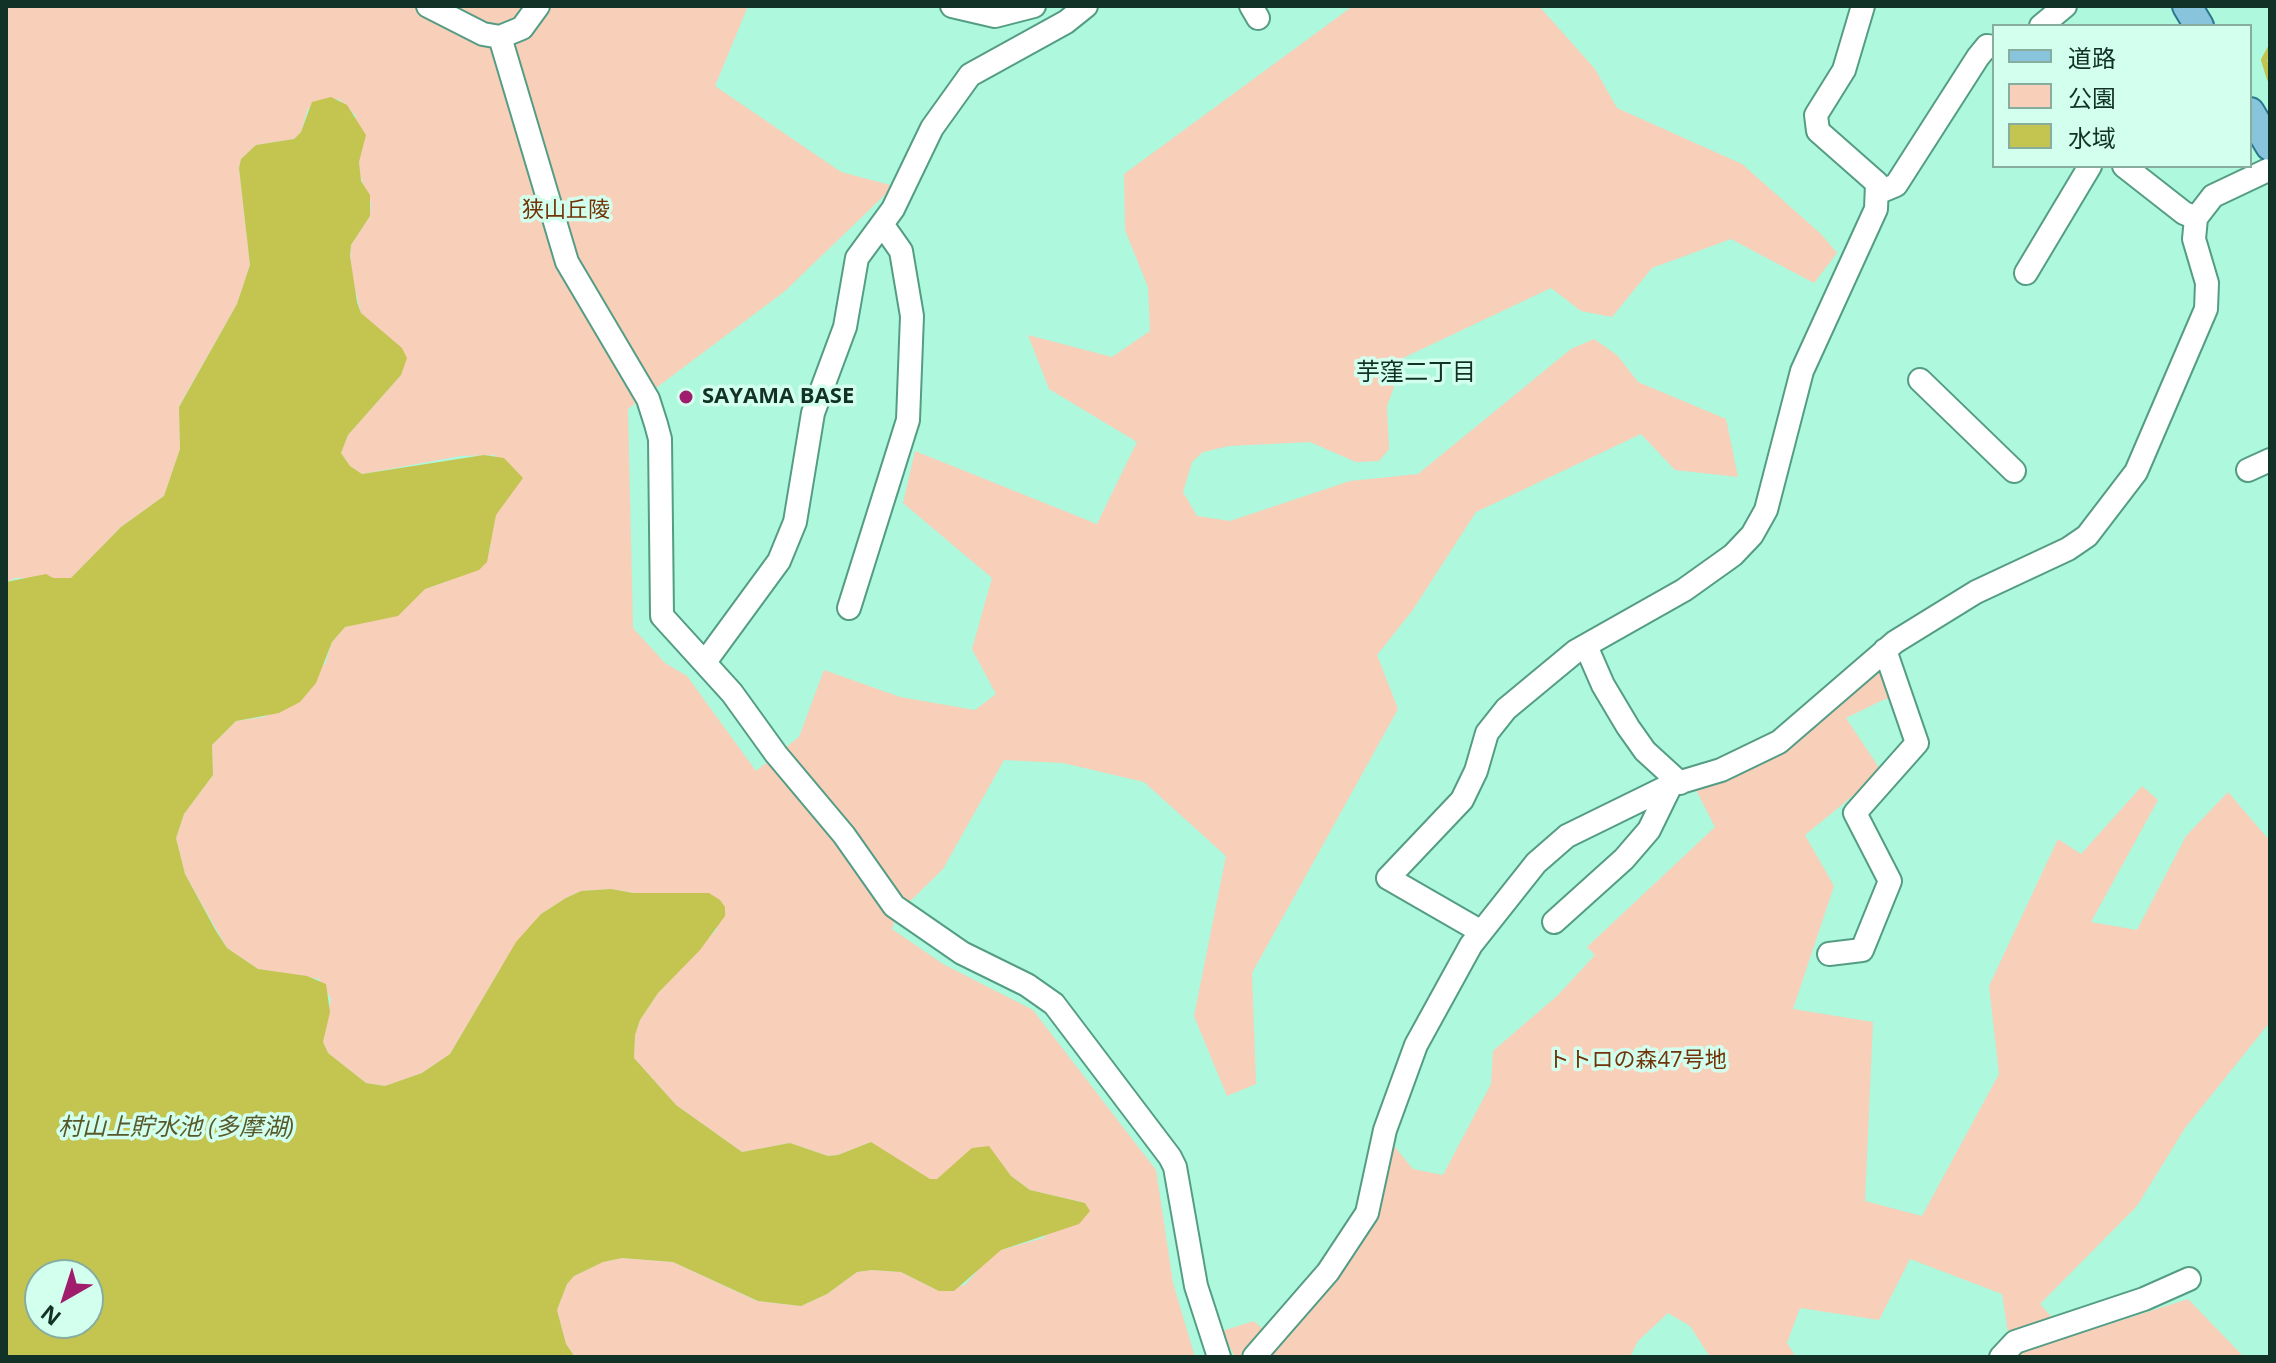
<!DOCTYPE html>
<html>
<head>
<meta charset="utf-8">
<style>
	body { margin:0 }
	#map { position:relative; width:2276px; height:1363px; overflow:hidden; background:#aef8dd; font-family:"Open Sans","Noto Sans JP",sans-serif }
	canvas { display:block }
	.frame { position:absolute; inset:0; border:8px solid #123127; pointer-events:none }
	.legend { position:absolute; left:1992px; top:24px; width:260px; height:144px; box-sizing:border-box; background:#d3ffee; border:2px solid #86ad9e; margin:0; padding:10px 14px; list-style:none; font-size:24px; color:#123127 }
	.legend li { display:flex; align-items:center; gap:16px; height:40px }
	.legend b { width:40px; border:2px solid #86ad9e }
	.north { position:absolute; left:24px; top:1259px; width:80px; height:80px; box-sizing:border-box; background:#d3ffee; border:2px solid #86ad9e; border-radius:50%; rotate:219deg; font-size:22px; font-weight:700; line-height:32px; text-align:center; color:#123127 }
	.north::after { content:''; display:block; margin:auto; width:28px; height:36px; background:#a01d6d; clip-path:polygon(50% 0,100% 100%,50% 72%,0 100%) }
</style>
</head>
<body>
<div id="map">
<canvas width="2276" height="1363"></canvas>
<div class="frame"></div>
<ul class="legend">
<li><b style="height:10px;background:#88c4dc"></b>道路</li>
<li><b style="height:22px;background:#f8cfb9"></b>公園</li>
<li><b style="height:22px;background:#c4c450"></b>水域</li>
</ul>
<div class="north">N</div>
</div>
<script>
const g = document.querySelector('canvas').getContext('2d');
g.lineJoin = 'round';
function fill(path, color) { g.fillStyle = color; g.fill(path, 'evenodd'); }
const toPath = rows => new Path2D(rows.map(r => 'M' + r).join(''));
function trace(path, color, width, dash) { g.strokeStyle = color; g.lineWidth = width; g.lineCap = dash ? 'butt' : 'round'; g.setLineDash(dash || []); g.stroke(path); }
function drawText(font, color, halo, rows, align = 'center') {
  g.font = font + ' "Open Sans","Noto Sans JP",sans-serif'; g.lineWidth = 7; g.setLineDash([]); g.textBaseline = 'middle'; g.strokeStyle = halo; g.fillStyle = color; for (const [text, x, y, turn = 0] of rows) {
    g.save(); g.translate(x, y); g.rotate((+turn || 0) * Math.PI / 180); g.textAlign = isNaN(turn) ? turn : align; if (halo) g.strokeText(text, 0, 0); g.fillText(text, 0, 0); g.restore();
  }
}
const green = toPath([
	[6,6,748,6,715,86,841,172,894,186,785,291,628,409,633,628,665,663,687,676,756,771,799,737,824,670,900,697,975,710,996,694,972,649,992,578,903,503,915,451,1097,524,1137,442,1049,389,1028,335,1112,357,1150,331,1148,287,1125,230,1124,174,1353,6,1539,6,1595,69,1617,108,1742,164,1821,234,1837,253,1814,283,1731,239,1652,268,1612,317,1581,311,1551,288,1405,357,1387,406,1389,449,1379,461,1356,462,1310,442,1229,446,1203,452,1192,462,1183,492,1197,516,1230,521,1350,481,1418,474,1571,349,1594,339,1617,355,1638,382,1726,419,1738,477,1675,470,1641,434,1476,512,1412,611,1377,655,1398,709,1252,973,1256,1084,1227,1096,1194,1016,1226,856,1144,782,1063,763,1004,760,943,869,897,914,892,929,943,964,1033,1010,1156,1170,1173,1283,1195,1357,575,1357,566,1344,557,1310,567,1284,574,1276,602,1262,622,1258,673,1262,757,1301,801,1306,827,1294,857,1272,872,1270,901,1272,939,1291,965,1285,990,1256,1001,1250,1043,1238,1085,1203,1030,1190,1011,1176,988,1146,937,1179,930,1179,922,1177,871,1142,838,1155,828,1156,790,1143,742,1152,676,1105,634,1058,635,1035,640,1020,658,993,717,929,709,893,633,893,611,889,581,891,566,898,541,914,499,971,450,1054,422,1073,385,1086,366,1083,328,1053,323,1042,331,999,319,979,258,969,227,948,185,874,176,838,184,814,213,775,212,745,236,721,264,717,325,664,332,642,345,627,374,620,425,589,448,581,490,551,491,527,496,515,495,455,461,456,362,474,350,466,341,453,348,435,401,375,361,313,350,269,351,245,370,216,371,203,360,176,356,116,339,99,308,108,301,132,294,139,256,145,241,159,239,168,250,265,237,304,179,406,180,449,164,496,121,527,71,578,16,578,6,582],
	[1881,669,1892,700,1885,699,1846,718,1882,772,1805,835,1834,886,1793,1009,1873,1022,1865,1201,1922,1216,1999,1074,1989,986,2058,839,2081,854,2142,786,2158,800,2091,922,2137,930,2186,836,2228,792,2270,841,2270,1022,2185,1128,2137,1206,2040,1304,2069,1337,2188,1299,2244,1357,2012,1357,2002,1294,1910,1259,1879,1320,1800,1308,1787,1343,1796,1357,1710,1357,1690,1326,1668,1313,1638,1341,1630,1357,1263,1357,1339,1271,1390,1141,1413,1169,1443,1175,1491,1084,1493,1051,1558,995,1595,955,1587,947,1715,827,1693,784],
	[1254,1321,1267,1333,1245,1357,1235,1357,1222,1331]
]);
const water = toPath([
	[331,97,347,105,366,135,359,162,361,181,370,195,370,216,351,245,350,256,357,302,361,313,402,348,407,358,401,375,348,435,341,453,350,466,362,474,484,455,504,458,523,478,496,515,487,562,479,570,425,589,398,616,345,627,332,642,316,683,300,702,279,713,236,721,212,745,213,775,184,814,176,838,185,874,216,931,227,948,258,969,307,976,326,984,330,1012,323,1042,328,1053,366,1083,385,1086,422,1073,450,1054,516,942,541,914,566,898,581,891,611,889,633,893,709,893,720,900,725,907,725,916,700,950,658,993,640,1020,635,1035,634,1058,676,1105,742,1152,790,1143,828,1156,838,1155,871,1142,930,1179,937,1179,972,1148,989,1146,1011,1176,1030,1190,1085,1203,1090,1211,1079,1224,1001,1250,954,1291,939,1291,901,1272,872,1270,857,1272,827,1294,801,1306,758,1301,673,1262,622,1258,603,1262,574,1276,567,1284,557,1310,566,1344,575,1357,6,1357,6,582,46,574,53,578,71,578,121,527,164,496,180,449,179,407,237,304,250,265,239,168,241,159,256,145,294,139,301,132,312,102],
	[40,1275,88,1275,88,1323,40,1323]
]);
const stream = toPath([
	[2270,49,2264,60,2270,79]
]);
const minor = toPath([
	[428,6,483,34,500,37,522,28,538,6],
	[952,6,995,16,1034,6],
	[1251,6,1258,18],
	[2041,26,2065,6],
	[500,37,567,262,648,399,656,424,660,439,662,616,732,693,776,754,844,835,894,906,962,953,1027,985,1054,1004,1170,1157,1175,1167,1196,1286,1219,1357],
	[2124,166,2184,213,2196,218],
	[1877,193,1896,185,1978,57,1987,46,1994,47],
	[2026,273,2090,166],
	[1920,380,2014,471],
	[2248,470,2270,460],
	[849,608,908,420,912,316,901,251,882,224],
	[1586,646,1603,685,1628,727,1645,751,1680,783],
	[705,662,779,561,795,522,813,413,845,327,857,258,893,209,932,128,970,75,1066,22,1086,6],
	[1554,922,1624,859,1649,830,1671,785],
	[1480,931,1388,878,1462,800,1476,771,1487,733,1506,709,1576,651,1684,590,1733,555,1752,535,1766,510,1802,371,1876,209,1877,183,1818,131,1816,115,1844,70,1863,6],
	[1829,954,1862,950,1890,881,1855,813,1917,743,1885,650],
	[1254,1357,1328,1272,1367,1213,1385,1130,1416,1045,1471,945,1536,863,1567,836,1671,785,1721,770,1779,742,1895,642,1976,592,2068,549,2087,536,2136,472,2206,309,2207,283,2194,239,2196,218,2213,196,2270,169],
	[2001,1357,2015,1342,2144,1299,2189,1279]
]);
const major = toPath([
	[2187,6,2199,26],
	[2250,112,2270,146]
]);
const markers = [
	[686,397,8,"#a01d6d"]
];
const parkNames = [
	["狭山丘陵",566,211],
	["トトロの森47号地",1637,1061]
];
const poiNames = [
	["SAYAMA BASE",702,397]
];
const neighbourhoodNames = [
	["芋窪二丁目",1416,373]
];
const waterNames = [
	["村山上貯水池 (多摩湖)",176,1128]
];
fill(green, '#f8cfb9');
fill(water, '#c4c450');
trace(stream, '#c4c450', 6);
trace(minor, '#549d84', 26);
trace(major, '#2b778e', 32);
trace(minor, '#fff', 22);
trace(major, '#88c4dc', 28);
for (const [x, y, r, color] of markers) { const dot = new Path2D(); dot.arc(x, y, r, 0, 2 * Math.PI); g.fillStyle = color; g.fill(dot); trace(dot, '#d3ffee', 3); }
drawText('22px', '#713307', '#d3ffee', parkNames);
drawText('bold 22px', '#123127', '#d3ffee', poiNames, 'left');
drawText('24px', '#123127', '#d3ffee', neighbourhoodNames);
drawText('italic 24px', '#58592a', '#d3ffee', waterNames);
</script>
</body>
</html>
